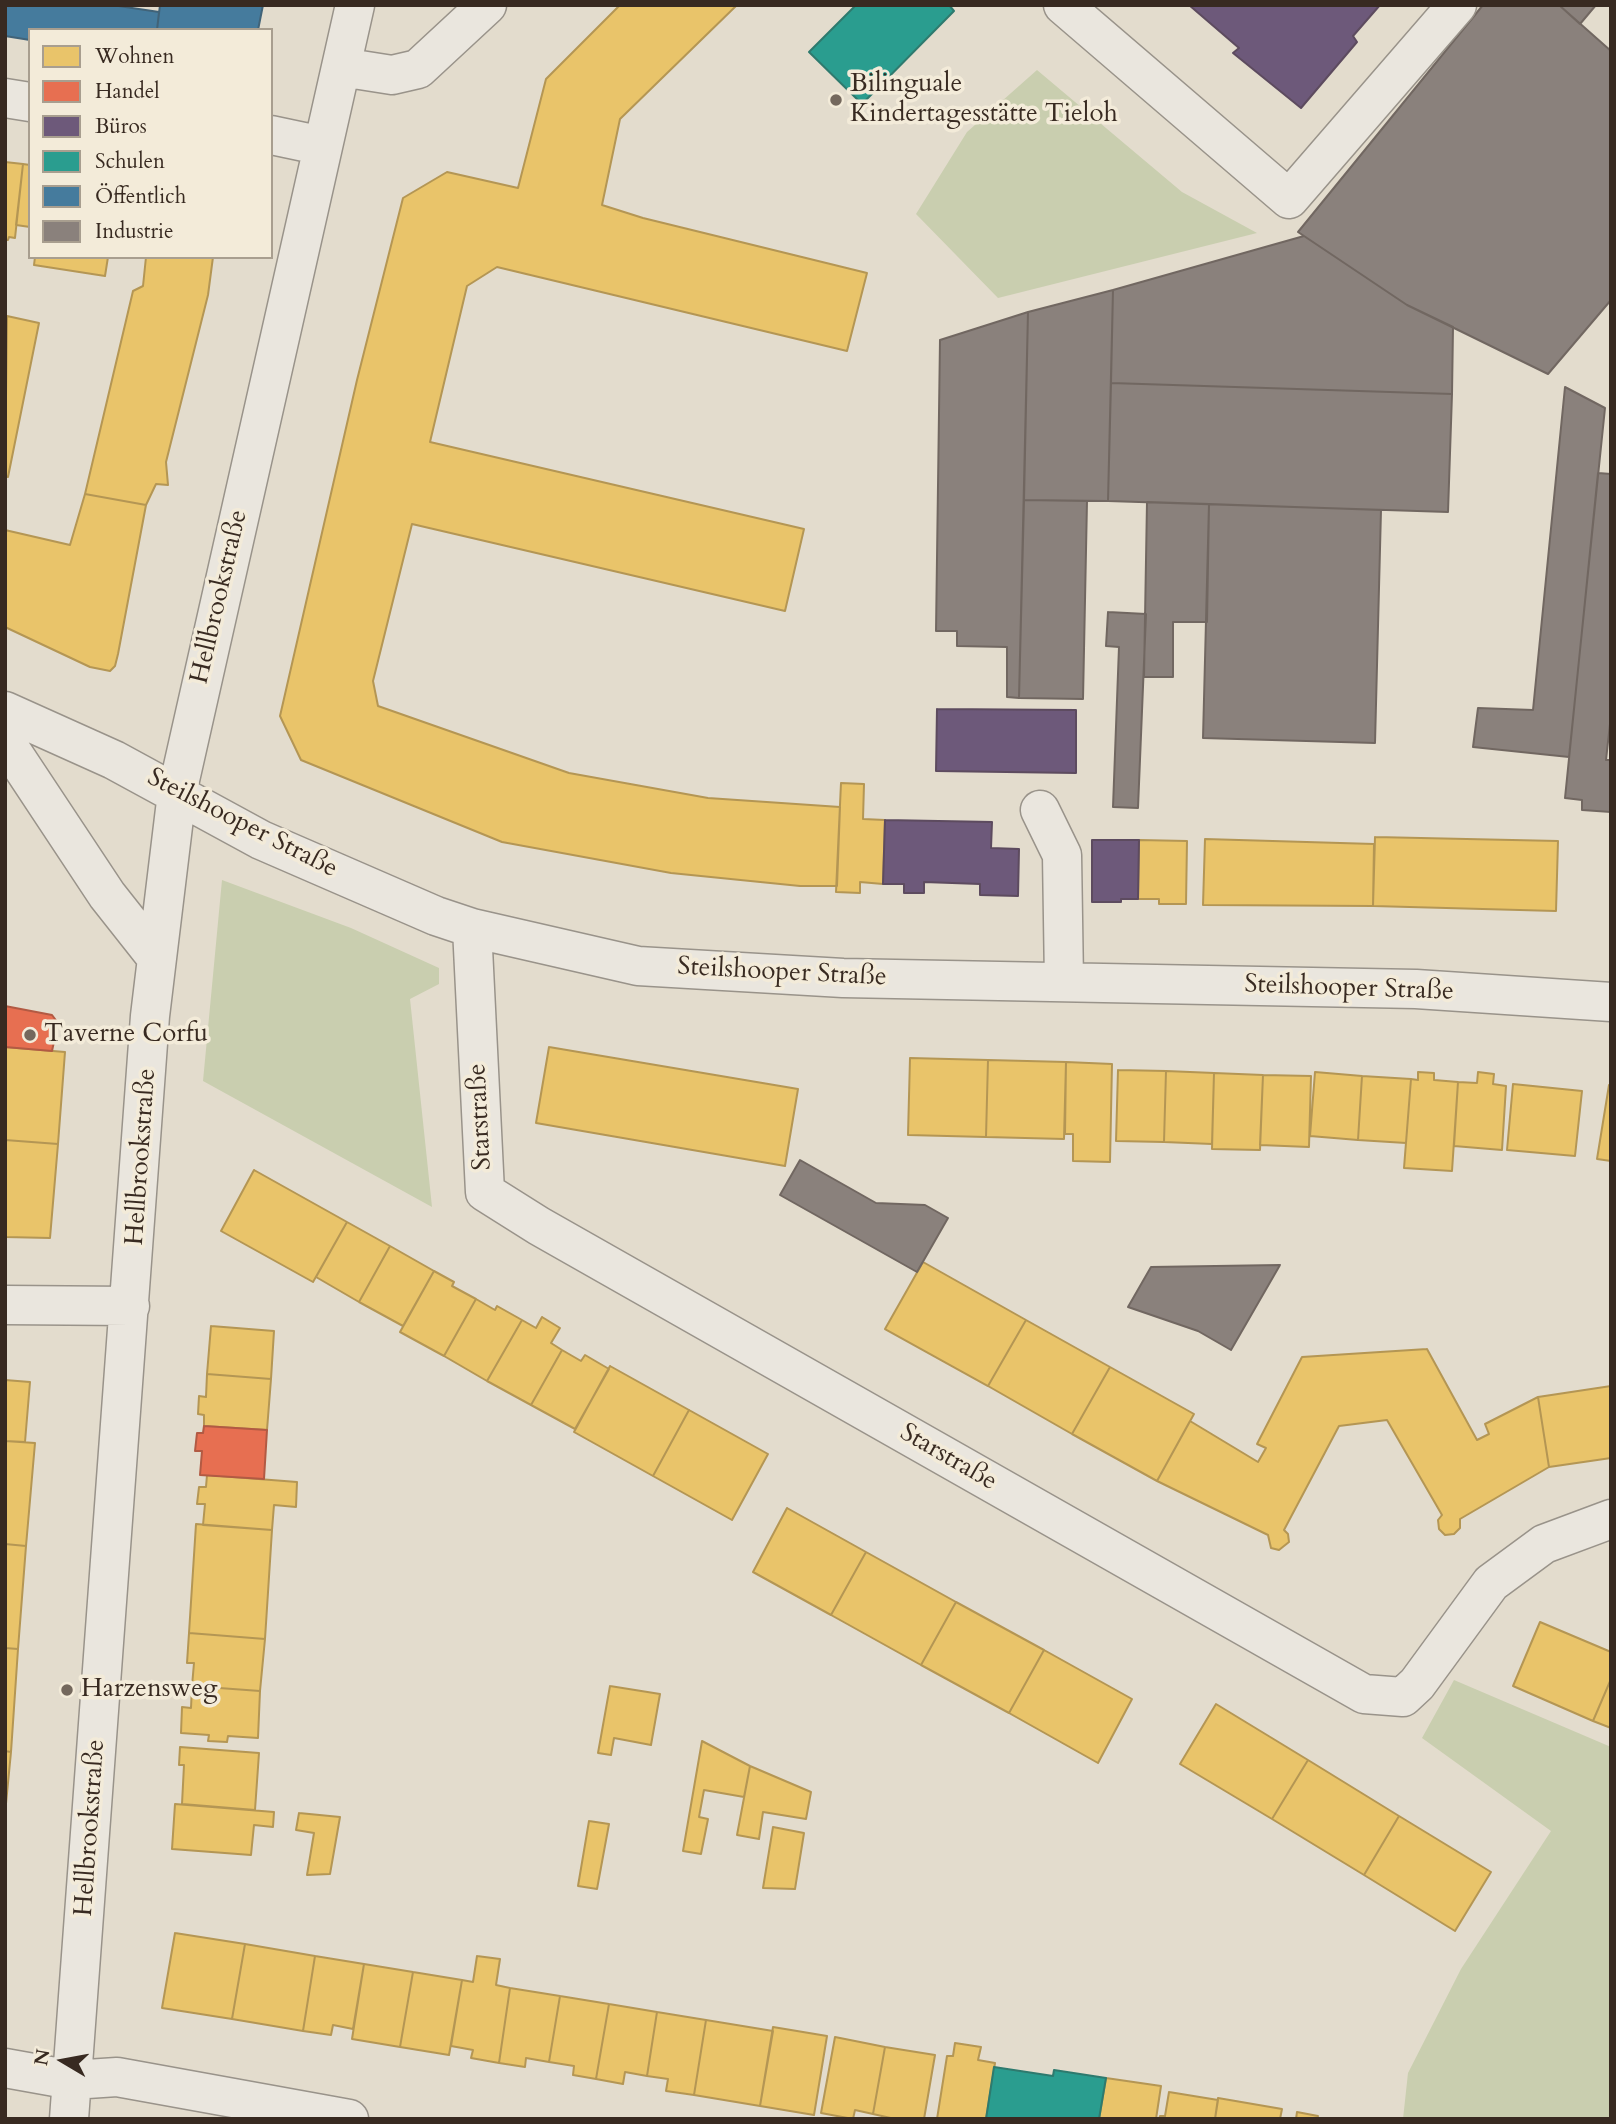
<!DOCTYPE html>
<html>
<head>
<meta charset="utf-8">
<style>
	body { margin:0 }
	#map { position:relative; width:1616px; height:2124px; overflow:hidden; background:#e3dccd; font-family:Cardo,serif }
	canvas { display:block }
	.frame { position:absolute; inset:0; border:7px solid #382a21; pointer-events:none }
	.legend { position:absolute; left:28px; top:28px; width:245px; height:231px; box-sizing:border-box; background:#f3ebd9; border:2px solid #a89e8f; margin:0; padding:9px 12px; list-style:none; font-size:21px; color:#382a21 }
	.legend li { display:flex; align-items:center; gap:14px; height:35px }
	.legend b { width:35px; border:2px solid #a89e8f }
	.north { position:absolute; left:28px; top:2026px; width:70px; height:70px; -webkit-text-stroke:5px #f3ebd9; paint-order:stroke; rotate:280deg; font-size:19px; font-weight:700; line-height:28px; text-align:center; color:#382a21 }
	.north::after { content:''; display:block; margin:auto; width:24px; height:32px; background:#382a21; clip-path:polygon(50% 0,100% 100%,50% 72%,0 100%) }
</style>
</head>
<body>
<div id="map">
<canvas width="1616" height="2124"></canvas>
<div class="frame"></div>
<ul class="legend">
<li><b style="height:19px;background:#e9c46a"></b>Wohnen</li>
<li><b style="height:19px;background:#e76f51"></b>Handel</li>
<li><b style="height:19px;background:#6d597a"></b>Büros</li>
<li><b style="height:19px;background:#2a9d8f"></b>Schulen</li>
<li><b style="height:19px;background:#457b9d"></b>Öffentlich</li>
<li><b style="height:19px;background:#8a817c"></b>Industrie</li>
</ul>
<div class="north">N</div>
</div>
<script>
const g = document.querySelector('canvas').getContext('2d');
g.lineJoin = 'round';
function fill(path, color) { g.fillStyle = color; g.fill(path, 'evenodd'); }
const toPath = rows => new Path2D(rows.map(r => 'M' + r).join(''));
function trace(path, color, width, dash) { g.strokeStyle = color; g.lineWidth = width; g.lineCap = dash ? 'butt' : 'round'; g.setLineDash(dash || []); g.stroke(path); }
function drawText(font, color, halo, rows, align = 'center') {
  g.font = font + ' Cardo,serif'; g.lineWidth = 7; g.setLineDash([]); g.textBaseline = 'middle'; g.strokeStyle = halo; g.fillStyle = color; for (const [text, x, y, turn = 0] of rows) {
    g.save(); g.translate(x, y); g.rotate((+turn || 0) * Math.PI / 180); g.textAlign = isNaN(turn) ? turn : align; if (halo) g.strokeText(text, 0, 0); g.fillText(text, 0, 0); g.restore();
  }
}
const green = toPath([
	[1037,70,1182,192,1257,233,998,298,916,214,967,132],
	[222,880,351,928,439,968,439,984,410,999,432,1207,203,1081],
	[1454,1680,1611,1747,1611,2119,1403,2119,1408,2073,1461,1969,1551,1831,1422,1738]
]);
const homes = toPath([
	[620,5,737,5,620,119,602,205,643,218,867,273,847,351,497,267,467,286,430,442,804,529,785,611,412,524,373,681,378,706,569,773,708,798,840,807,837,886,800,886,671,873,502,842,301,760,280,716,357,380,403,198,447,172,518,188,546,79,620,5],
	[5,162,23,164,15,238,9,237,8,240,5,240,5,162],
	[23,164,30,165,30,227,16,225,23,164],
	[35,257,108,257,105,276,34,265,35,257],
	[146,257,213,257,208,295,166,462,168,485,156,484,146,505,85,494,133,291,143,286,146,257],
	[7,316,39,323,8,477,5,476,7,316],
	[85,494,146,505,118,654,115,666,110,671,90,667,5,627,5,530,70,545,85,494],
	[841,783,864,784,863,819,885,820,883,884,860,882,860,893,836,892,841,783],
	[1375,837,1558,841,1556,911,1373,906,1375,837],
	[1205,839,1374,844,1373,906,1203,905,1205,839],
	[1139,840,1187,841,1186,904,1159,904,1159,899,1138,899,1139,840],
	[5,1047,65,1052,58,1144,5,1140,5,1047],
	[549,1047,798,1089,785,1166,536,1123,549,1047],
	[910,1058,988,1060,986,1137,908,1135,910,1058],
	[988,1060,1066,1062,1064,1139,986,1137,988,1060],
	[1066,1062,1112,1064,1110,1162,1073,1161,1073,1134,1065,1134,1066,1062],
	[1118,1070,1166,1071,1164,1142,1116,1141,1118,1070],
	[1166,1071,1214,1073,1212,1144,1164,1142,1166,1071],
	[1315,1072,1362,1076,1358,1140,1310,1136,1315,1072],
	[1418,1072,1434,1073,1434,1080,1458,1082,1452,1171,1404,1168,1411,1079,1418,1080,1418,1072],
	[1478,1072,1494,1074,1493,1084,1506,1086,1502,1150,1454,1146,1458,1082,1477,1083,1478,1072],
	[1214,1073,1263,1075,1260,1150,1212,1149,1214,1073],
	[1263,1075,1311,1076,1309,1147,1260,1145,1263,1075],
	[1362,1076,1411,1079,1406,1143,1358,1140,1362,1076],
	[1513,1084,1582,1091,1575,1156,1507,1150,1513,1084],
	[1609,1085,1611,1085,1611,1161,1597,1159,1609,1085],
	[5,1140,58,1144,50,1238,5,1237,5,1140],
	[254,1170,347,1222,313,1282,221,1231,254,1170],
	[347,1222,390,1246,359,1302,316,1277,347,1222],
	[390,1246,434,1271,403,1326,359,1302,390,1246],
	[923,1262,1026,1320,988,1386,885,1329,923,1262],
	[434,1271,454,1282,452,1286,476,1299,444,1356,400,1332,434,1271],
	[476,1299,495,1310,497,1306,522,1320,487,1381,444,1356,476,1299],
	[542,1317,560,1328,551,1343,562,1350,531,1405,487,1381,522,1320,536,1328,542,1317],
	[1026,1320,1110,1367,1072,1434,988,1386,1026,1320],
	[211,1326,274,1331,271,1379,207,1374,211,1326],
	[1427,1349,1477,1440,1489,1434,1485,1424,1538,1397,1549,1467,1460,1519,1460,1528,1454,1534,1445,1535,1439,1529,1438,1520,1442,1515,1387,1420,1339,1426,1284,1530,1288,1534,1289,1542,1279,1550,1271,1548,1268,1535,1157,1481,1190,1421,1258,1462,1266,1448,1257,1444,1302,1357,1427,1349],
	[562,1350,581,1361,585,1355,609,1369,575,1429,531,1405,562,1350],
	[610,1366,689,1410,653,1476,574,1432,610,1366],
	[1110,1367,1194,1414,1157,1481,1072,1434,1110,1367],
	[207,1374,271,1379,267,1430,204,1426,204,1415,198,1414,199,1396,206,1397,207,1374],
	[5,1380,30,1382,25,1442,5,1441,5,1380],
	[1611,1386,1611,1458,1549,1467,1538,1397,1611,1386],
	[689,1410,768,1454,732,1520,653,1476,689,1410],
	[5,1441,35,1443,26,1546,5,1544,5,1441],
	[207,1475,297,1482,296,1507,274,1505,272,1530,203,1525,205,1504,197,1504,199,1487,206,1487,207,1475],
	[787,1508,866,1552,831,1615,753,1572,787,1508],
	[196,1524,272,1530,265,1639,189,1633,196,1524],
	[5,1544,26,1546,18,1649,5,1648,5,1544],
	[866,1552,956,1602,921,1665,831,1615,866,1552],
	[956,1602,1044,1650,1009,1713,921,1665,956,1602],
	[1540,1622,1611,1652,1611,1679,1593,1721,1513,1686,1540,1622],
	[189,1633,265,1639,260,1691,192,1686,194,1663,187,1663,189,1633],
	[5,1648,18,1649,11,1752,5,1751,5,1648],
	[1044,1650,1132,1699,1098,1763,1009,1713,1044,1650],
	[1611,1679,1611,1728,1593,1721,1611,1679],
	[192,1686,260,1691,258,1738,228,1736,227,1742,208,1741,209,1735,181,1733,182,1707,191,1708,192,1686],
	[610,1686,660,1694,651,1745,614,1738,611,1755,598,1753,610,1686],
	[1216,1704,1308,1760,1272,1819,1180,1764,1216,1704],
	[702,1741,750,1766,744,1797,704,1790,699,1817,708,1819,701,1854,683,1851,702,1741],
	[180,1747,259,1753,255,1810,182,1804,184,1765,179,1765,180,1747],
	[5,1751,11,1752,5,1814,5,1751],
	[1308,1760,1399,1816,1364,1875,1272,1819,1308,1760],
	[750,1766,811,1792,806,1819,763,1812,759,1839,737,1835,750,1766],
	[175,1804,274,1812,273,1827,254,1825,251,1855,172,1849,175,1804],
	[299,1813,340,1817,330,1874,307,1875,314,1833,296,1830,299,1813],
	[1399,1816,1491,1872,1455,1931,1364,1875,1399,1816],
	[589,1821,609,1824,597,1889,578,1886,589,1821],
	[773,1827,804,1833,795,1889,763,1888,773,1827],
	[175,1933,245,1944,232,2019,162,2008,175,1933],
	[245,1944,315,1956,303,2031,232,2019,245,1944],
	[315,1956,364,1964,353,2029,333,2025,331,2035,303,2031,315,1956],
	[477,1956,500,1959,496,1985,510,1988,499,2063,471,2058,473,2050,451,2046,462,1980,473,1982,477,1956],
	[364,1964,413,1972,400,2047,352,2039,364,1964],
	[413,1972,462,1980,449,2055,400,2047,413,1972],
	[510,1988,560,1996,549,2062,526,2058,525,2067,499,2063,510,1988],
	[560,1996,609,2004,596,2079,573,2075,574,2066,549,2062,560,1996],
	[609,2004,657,2012,647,2076,625,2072,623,2084,596,2079,609,2004],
	[657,2012,706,2020,694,2095,666,2091,668,2079,647,2076,657,2012],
	[706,2020,773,2031,760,2106,694,2095,706,2020],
	[773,2027,827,2036,814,2115,760,2106,773,2027],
	[835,2037,885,2047,873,2114,855,2110,853,2119,821,2113,835,2037],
	[955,2043,981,2047,978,2060,995,2063,986,2119,937,2119,947,2056,953,2056,955,2043],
	[885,2047,935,2055,924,2119,895,2119,873,2114,885,2047],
	[1106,2078,1161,2086,1156,2119,1099,2119,1106,2078],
	[1169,2092,1218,2100,1215,2119,1159,2119,1160,2116,1165,2116,1169,2092],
	[1218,2098,1282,2109,1280,2119,1215,2119,1218,2098],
	[1297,2112,1318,2116,1317,2119,1296,2119,1297,2112]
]);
const shops = toPath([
	[5,1006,52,1015,58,1023,52,1051,5,1047,5,1006],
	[204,1426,267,1430,264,1479,200,1475,202,1451,195,1451,197,1433,203,1433,204,1426]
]);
const offices = toPath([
	[1189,5,1380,5,1353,36,1357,42,1301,108,1233,53,1239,48,1189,5],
	[937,709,1076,710,1076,773,936,771,937,709],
	[885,820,992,822,991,848,1019,849,1018,896,980,895,980,884,924,882,924,893,904,893,904,884,883,884,885,820],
	[1092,840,1139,840,1138,899,1121,899,1121,902,1092,902,1092,840]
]);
const schools = toPath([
	[856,5,949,5,954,11,862,104,809,52,856,5],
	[994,2067,1053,2076,1054,2070,1106,2078,1099,2119,986,2119,994,2067]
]);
const public = toPath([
	[5,5,112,5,159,12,157,30,30,30,30,40,5,36,5,5],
	[160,5,263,5,258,30,157,30,160,5]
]);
const industry = toPath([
	[1483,5,1559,5,1611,51,1611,300,1548,374,1407,305,1298,232,1483,5],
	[1559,5,1596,5,1580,24,1559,5],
	[1304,236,1407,305,1453,327,1452,394,1111,383,1113,290,1304,236],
	[1113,290,1108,501,1024,500,1028,312,1113,290],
	[1028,312,1019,698,1007,697,1007,647,957,646,957,631,936,631,940,340,1028,312],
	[1111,383,1452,394,1448,512,1108,501,1111,383],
	[1565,387,1605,408,1569,757,1473,747,1478,708,1533,710,1565,387],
	[1598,473,1611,474,1611,715,1606,760,1611,760,1611,812,1582,810,1582,800,1565,798,1598,473],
	[1024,500,1087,501,1083,699,1019,698,1024,500],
	[1147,502,1209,504,1207,622,1173,622,1173,677,1144,677,1147,502],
	[1209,504,1381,510,1375,743,1203,738,1209,504],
	[1108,612,1146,614,1138,808,1113,807,1119,647,1106,646,1108,612],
	[800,1160,876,1203,925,1205,948,1218,917,1272,780,1195,800,1160],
	[1280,1265,1231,1350,1198,1331,1128,1307,1151,1267,1280,1265]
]);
const minor = toPath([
	[1063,5,1289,199,1457,5],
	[341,67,392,75,418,69,487,5],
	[5,98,30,102],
	[271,135,323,146],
	[5,711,114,760,261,840,436,916,472,928,638,966,843,978,1416,989,1611,1002],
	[5,741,107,895,156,957],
	[1040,810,1062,855,1064,982],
	[472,928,485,1192,539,1226,1364,1694,1403,1697,1417,1684,1491,1583,1544,1544,1611,1519],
	[5,1305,130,1306],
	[5,2068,72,2080,117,2077,349,2119],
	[69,2119,150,1016,177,793,355,5]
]);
const markers = [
	[836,100,7,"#74685d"],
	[30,1035,7,"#74685d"],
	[67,1690,7,"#74685d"]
];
const poiNames = [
	["Bilinguale",850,85],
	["Kindertagesstätte Tieloh",850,115],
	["Taverne Corfu",44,1035],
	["Harzensweg",81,1690]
];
const streetNames = [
	["Hellbrookstraße",220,597,-77],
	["Steilshooper Straße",242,824,27],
	["Steilshooper Straße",782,973,3],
	["Steilshooper Straße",1349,989,2],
	["Starstraße",481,1117,-93],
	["Hellbrookstraße",142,1157,-86],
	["Starstraße",948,1458,30],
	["Hellbrookstraße",91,1828,-86]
];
fill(green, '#c9ceaf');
fill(homes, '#e9c46a');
trace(homes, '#b49654', 2);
fill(shops, '#e76f51');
trace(shops, '#b25a43', 2);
fill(offices, '#6d597a');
trace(offices, '#5d4b5f', 2);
fill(schools, '#2a9d8f');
trace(schools, '#2e7a6e', 2);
fill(public, '#457b9d');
trace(public, '#416378', 2);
fill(industry, '#8a817c');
trace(industry, '#716761', 2);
trace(minor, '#99938a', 41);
trace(minor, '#eae6de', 38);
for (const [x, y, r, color] of markers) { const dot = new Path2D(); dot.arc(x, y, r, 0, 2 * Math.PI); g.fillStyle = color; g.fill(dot); trace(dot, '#f3ebd9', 2.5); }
drawText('26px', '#382a21', '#f3ebd9', poiNames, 'left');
drawText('26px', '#382a21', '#f3ebd9', streetNames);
</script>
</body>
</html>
